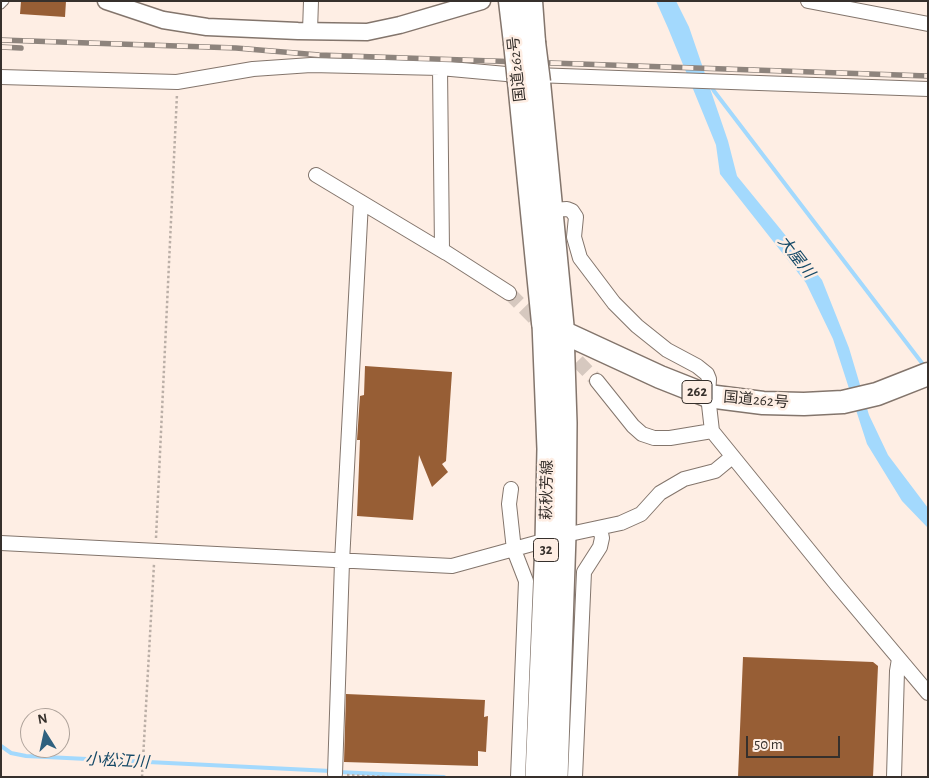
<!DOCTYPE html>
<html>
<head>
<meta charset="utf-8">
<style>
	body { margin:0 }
	#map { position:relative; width:929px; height:778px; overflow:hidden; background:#feeee4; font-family:"Alegreya Sans",sans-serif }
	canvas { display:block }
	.frame { position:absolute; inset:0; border:2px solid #36302c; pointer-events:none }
	.north { position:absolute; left:20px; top:708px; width:50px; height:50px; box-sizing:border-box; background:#feeee4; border:1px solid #aea29a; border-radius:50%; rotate:350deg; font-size:14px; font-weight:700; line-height:20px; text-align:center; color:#36302c }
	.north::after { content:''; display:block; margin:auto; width:18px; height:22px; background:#30617f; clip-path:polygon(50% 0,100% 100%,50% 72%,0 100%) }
	.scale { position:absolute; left:746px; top:736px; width:94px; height:22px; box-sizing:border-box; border:2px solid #36302c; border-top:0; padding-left:6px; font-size:15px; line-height:18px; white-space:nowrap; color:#36302c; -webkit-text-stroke:4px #feeee4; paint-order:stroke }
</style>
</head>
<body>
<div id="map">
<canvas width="929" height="778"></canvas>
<div class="frame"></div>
<div class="north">N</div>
<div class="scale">50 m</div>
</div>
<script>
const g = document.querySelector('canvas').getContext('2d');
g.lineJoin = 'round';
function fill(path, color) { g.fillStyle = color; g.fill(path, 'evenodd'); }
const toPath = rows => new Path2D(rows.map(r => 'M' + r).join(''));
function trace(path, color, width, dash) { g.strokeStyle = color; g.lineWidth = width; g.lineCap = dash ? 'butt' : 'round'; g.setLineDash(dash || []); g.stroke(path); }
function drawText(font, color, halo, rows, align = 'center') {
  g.font = font + ' "Alegreya Sans","Noto Sans JP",sans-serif'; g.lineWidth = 5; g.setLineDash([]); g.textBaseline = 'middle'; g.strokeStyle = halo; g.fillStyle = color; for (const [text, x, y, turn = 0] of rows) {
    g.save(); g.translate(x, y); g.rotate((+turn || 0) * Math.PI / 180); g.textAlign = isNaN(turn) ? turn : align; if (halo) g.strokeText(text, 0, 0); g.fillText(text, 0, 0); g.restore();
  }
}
const water = toPath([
	[656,1,676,1,689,27,728,141,737,176,822,280,849,348,869,415,888,455,928,508,928,528,902,501,867,444,833,339,806,283,720,174,716,145,668,28]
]);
const stream = toPath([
	[711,86,714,91,925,367],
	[1,746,11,753,26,756,331,771],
	[338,772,444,777]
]);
const building = toPath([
	[21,1,66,1,65,17,20,14],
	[365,366,452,372,446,461,442,464,448,472,432,487,419,455,413,520,357,516,360,440,357,440,360,396,364,395],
	[743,657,873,662,878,666,873,777,738,777],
	[346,694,485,700,484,717,488,716,486,752,478,751,478,766,344,762]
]);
const minorTunnel = toPath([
	[509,293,544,328],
	[563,346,597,381]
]);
const path = toPath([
	[156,538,177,94],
	[347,775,387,777],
	[142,777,154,564]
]);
const service = toPath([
	[1,5,5,1]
]);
const minor = toPath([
	[808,1,928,24],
	[310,31,311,1],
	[440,68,442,250,509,293],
	[1,77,177,82,253,69,311,65,440,68,506,74,928,89],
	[316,175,446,253],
	[552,210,567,209,572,211,576,217,574,237,580,258,614,303,637,326,667,350,697,366,707,374,709,379,708,396,712,431,837,585,928,693],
	[597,381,633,426,642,434,654,438,670,438,712,431],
	[511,489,509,504,514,550,526,581,518,777],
	[1,543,452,566,565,535,621,523,641,514,660,493,684,479,715,471,732,457],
	[335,774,342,562,361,202],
	[575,777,584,572,600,547,602,538,600,528],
	[894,777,897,671,899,659]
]);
const tertiary = toPath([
	[106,1,163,20,207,27,298,31,367,32,400,25,482,1]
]);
const primary = toPath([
	[536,777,546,542,548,449,543,323],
	[557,777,565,535,566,423,563,331]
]);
const trunk = toPath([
	[510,1,515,43],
	[531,1,534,42],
	[519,82,543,323,660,377,708,396,763,403,804,404,843,402,877,394,928,374],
	[539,82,563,331]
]);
const rail = toPath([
	[1,40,236,48,319,55,928,76],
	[1,47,21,48]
]);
const trunkBridge = toPath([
	[534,42,539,82],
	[515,43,519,82]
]);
const shields = [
	[697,392,30],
	[546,550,25]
];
const shieldNames = [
	["262",697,392],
	["32",546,550]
];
const streetNames = [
	["国道262号",517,69,-96],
	["国道262号",756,400,5],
	["萩秋芳線",547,490,-89]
];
const waterNames = [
	["大屋川",796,257,52],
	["小松江川",117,761,3]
];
fill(water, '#a3d9fd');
trace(stream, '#a3d9fd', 4);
fill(building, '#975e35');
trace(minorTunnel, '#d6c8bf', 14, [14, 7]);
trace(service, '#83756c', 9);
trace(minor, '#83756c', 16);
trace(tertiary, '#83756c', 19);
trace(primary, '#83756c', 24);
trace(trunk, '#83756c', 25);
trace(path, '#bbafa7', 2.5, [2.5, 2.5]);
trace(service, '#fff', 7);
trace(minor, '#fff', 14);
trace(tertiary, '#fff', 16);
trace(primary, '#fff', 21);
trace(trunk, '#fff', 22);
trace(rail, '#8e847d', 5.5);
trace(rail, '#feeee4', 4, [11]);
trace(trunkBridge, '#83756c', 25, []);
trace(trunkBridge, '#fff', 22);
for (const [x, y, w] of shields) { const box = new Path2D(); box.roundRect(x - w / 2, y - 11.5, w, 23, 4); g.fillStyle = '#feeee4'; g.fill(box); trace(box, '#36302c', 1); }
drawText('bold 14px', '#36302c', null, shieldNames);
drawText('15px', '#36302c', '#feeee4', streetNames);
drawText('italic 16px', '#144967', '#feeee4', waterNames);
</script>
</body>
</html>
